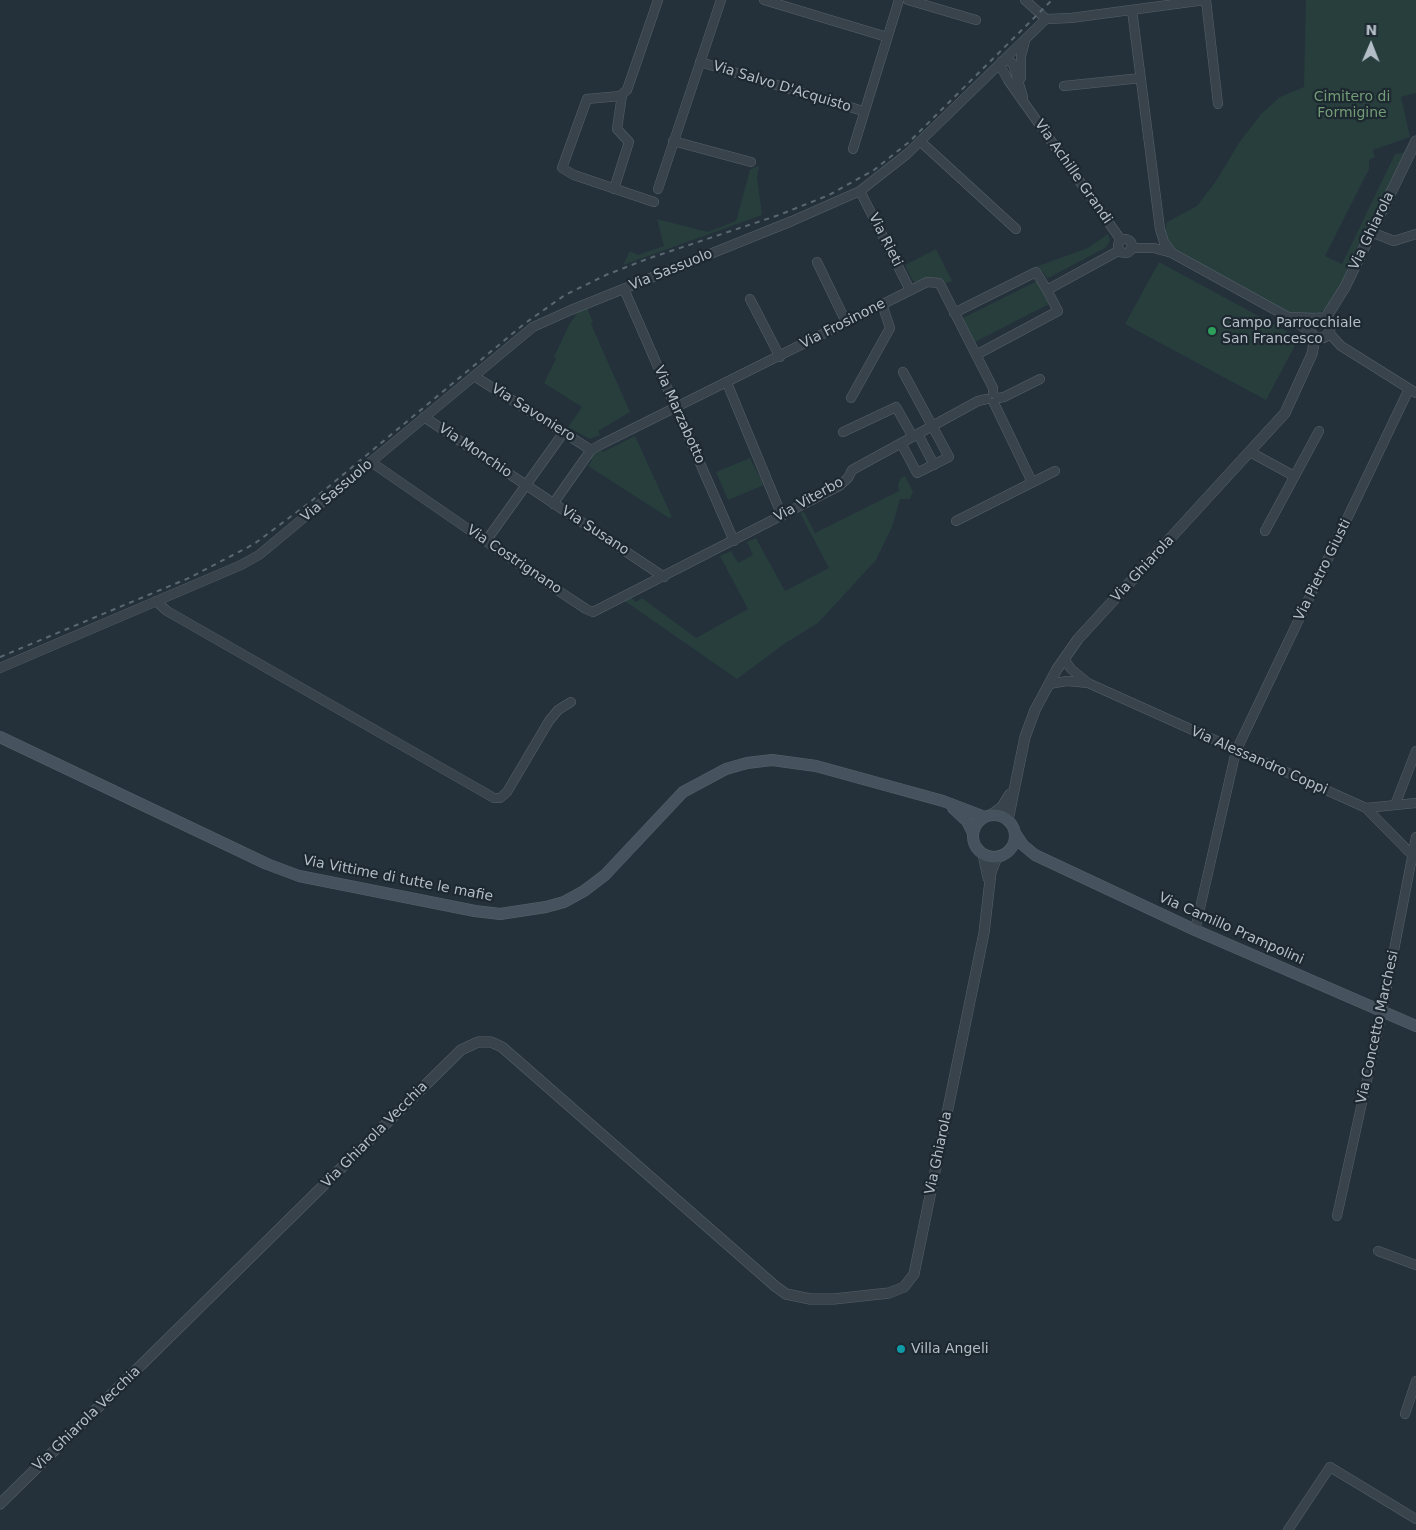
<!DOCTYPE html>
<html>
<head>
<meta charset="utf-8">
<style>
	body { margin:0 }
	#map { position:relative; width:1416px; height:1530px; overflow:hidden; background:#24313b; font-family:"DejaVu Sans",sans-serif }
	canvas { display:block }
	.north { position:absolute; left:1346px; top:20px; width:50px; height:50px; -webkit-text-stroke:4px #1d2830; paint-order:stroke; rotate:1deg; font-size:14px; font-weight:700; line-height:20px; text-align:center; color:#b3bec7 }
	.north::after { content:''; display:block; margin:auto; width:18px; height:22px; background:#b3bec7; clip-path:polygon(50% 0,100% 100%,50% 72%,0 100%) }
</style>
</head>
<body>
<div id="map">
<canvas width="1416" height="1530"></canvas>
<div class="north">N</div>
</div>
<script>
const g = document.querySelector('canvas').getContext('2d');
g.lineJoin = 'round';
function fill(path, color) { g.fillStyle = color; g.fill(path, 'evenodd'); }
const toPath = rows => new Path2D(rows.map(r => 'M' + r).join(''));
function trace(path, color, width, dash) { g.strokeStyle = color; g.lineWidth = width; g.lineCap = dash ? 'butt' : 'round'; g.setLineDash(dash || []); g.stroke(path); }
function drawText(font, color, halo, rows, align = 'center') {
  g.font = font + ' "DejaVu Sans",sans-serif'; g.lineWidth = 4.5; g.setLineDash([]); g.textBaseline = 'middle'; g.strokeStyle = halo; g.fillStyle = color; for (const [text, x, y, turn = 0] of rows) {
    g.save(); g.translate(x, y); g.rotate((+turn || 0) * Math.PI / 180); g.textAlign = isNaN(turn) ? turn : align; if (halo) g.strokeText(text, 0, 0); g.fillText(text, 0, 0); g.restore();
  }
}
const green = toPath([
	[1306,0,1416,0,1416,93,1401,97,1410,137,1373,150,1375,157,1369,160,1369,169,1325,256,1342,264,1395,154,1408,152,1329,308,1309,317,1298,317,1173,249,1165,232,1167,222,1197,206,1216,181,1239,143,1261,114,1280,97,1304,87],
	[757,166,759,167,757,177,762,215,623,265,630,251,638,255,664,246,657,219,708,232,736,221,750,170],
	[1108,234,1110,241,1105,248,1050,277,1047,278,1038,266,1088,248],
	[936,249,952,281,944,284,942,280,935,278,919,284,913,281,905,265],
	[1159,262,1299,338,1266,400,1125,324],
	[1037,281,1049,304,975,342,963,318],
	[587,308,593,322,591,324,630,412,598,431,600,435,590,439,568,427,582,407,544,383,556,359,554,357,569,325,578,312],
	[635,436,672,517,669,518,588,466,592,460,588,457,599,446,603,452],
	[750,458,764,485,728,500,716,472],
	[905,476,913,492,910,499,900,499,892,527,876,560,818,623,784,644,737,679,622,599,629,596,636,602,642,598,696,638,748,609,720,556,731,551,738,563,753,555,747,542,756,538,785,591,829,568,800,513,804,512,815,533,899,491,898,484,901,478]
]);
const minor = toPath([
	[764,0,887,37],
	[908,0,976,20],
	[1025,0,1046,19],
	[1206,0,1218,104],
	[1132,10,1160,229,1164,242,1172,253],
	[1002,61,1001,67,1008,80,1121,240],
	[1002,61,1008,60,1013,64,1023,97],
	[700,62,863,111],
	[1021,78,1021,56,1025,41],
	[1064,86,1141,78],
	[673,141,751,162],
	[921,142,1016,229],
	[853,149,899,0],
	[614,189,629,142,617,129,622,95],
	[658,189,721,0],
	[860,191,910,290],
	[654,202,574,175,562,168,587,99,620,96,627,90,658,0],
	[1371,232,1394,241,1416,234],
	'1118 246a7 7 0 1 1 14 0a7 7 0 1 1-14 0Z',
	[1131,248,1154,248,1172,253,1288,317,1317,318],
	[817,262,846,322],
	[624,289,734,541],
	[1047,290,1120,250],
	[750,299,780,357],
	[954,313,1036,272,1047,290,1058,311,976,355],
	[1290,318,1310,332],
	[1329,333,1341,346,1416,393],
	[474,376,591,450],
	[727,383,782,516],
	[851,398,890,328,882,304],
	[998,398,1004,397,1040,379],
	[994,403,1032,482],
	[424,417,664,577],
	[843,432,896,407,913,437],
	[918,434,934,465],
	[901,443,917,473,949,457,903,372],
	[1250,452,1294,476],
	[371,462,539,578,586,609,593,612,839,486,848,478,852,470,978,401,987,399],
	[553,504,591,450,600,445,927,282,939,283,942,288,993,388,993,393],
	[956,521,1055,471],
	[1265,531,1319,431],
	[486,541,564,432],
	[156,601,167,611,494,798,500,798,507,792,549,721,558,710,571,702],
	[1064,659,1071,669,1088,683,1366,808,1416,859],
	[0,668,241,565,259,555,533,327,571,310,792,221,860,191,907,154,1046,19,1071,18,1205,0],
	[1049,684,1067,681,1088,683],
	[1395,805,1416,751],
	[1366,808,1416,803],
	[1195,930,1236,751,1409,389],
	[1337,1216,1382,1012,1416,837],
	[1378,1251,1416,1265],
	[1405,1414,1416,1381],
	[1288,1530,1330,1467,1416,1519]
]);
const tertiary = toPath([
	'1310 328a10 10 0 1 1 20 0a10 10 0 1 1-20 0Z',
	[1325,319,1345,287,1416,141],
	[991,815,1002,807,1010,794],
	[1008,820,1025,737,1035,710,1057,669,1078,639,1285,413,1312,354,1315,337],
	[983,854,988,878],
	[0,1504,461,1050,478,1042,491,1042,502,1047,775,1286,786,1294,810,1299,834,1299,889,1293,904,1287,914,1274,984,933,991,872,997,857]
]);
const secondary = toPath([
	[0,737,267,864,299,876,475,911,500,914,546,907,564,902,584,891,605,875,683,792,726,769,747,763,772,760,816,766,943,801,985,817],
	[953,808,967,821,973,833],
	'973 836a21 21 0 1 1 42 0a21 21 0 1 1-42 0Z',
	[1015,833,1023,845,1035,855,1195,930,1416,1026]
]);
const rail = toPath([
	[0,657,189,578,254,544,309,503,524,324,565,295,606,275,647,259,779,215,829,195,874,170,909,142,1052,0]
]);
const markers = [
	[1212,331,5,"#2e9e5b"],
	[901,1349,5,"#0f9aa8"]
];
const streetNames = [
	["Via Salvo D'Acquisto",782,87,17],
	["Via Achille Grandi",1073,172,55],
	["Via Ghiarola",1372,231,-64],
	["Via Rieti",885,240,63],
	["Via Sassuolo",671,270,-22],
	["Via Frosinone",843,324,-27],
	["Via Savoniero",533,413,32],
	["Via Marzabotto",679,415,66],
	["Via Monchio",475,451,34],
	["Via Sassuolo",337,491,-40],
	["Via Viterbo",809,500,-29],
	["Via Susano",595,531,33],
	["Via Costrignano",514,560,34],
	["Via Ghiarola",1143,569,-47],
	["Via Pietro Giusti",1323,570,-64],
	["Via Alessandro Coppi",1259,761,24],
	["Via Vittime di tutte le mafie",398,879,11],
	["Via Camillo Prampolini",1231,929,24],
	["Via Concetto Marchesi",1378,1027,-78],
	["Via Ghiarola Vecchia",375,1135,-45],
	["Via Ghiarola",939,1153,-78],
	["Via Ghiarola Vecchia",87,1419,-44]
];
const parkNames = [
	["Cimitero di",1352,97],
	["Formigine",1352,113]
];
const poiNames = [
	["Campo Parrocchiale",1222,323],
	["San Francesco",1222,339],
	["Villa Angeli",911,1349]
];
fill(green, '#273e3d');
trace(minor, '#566169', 10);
trace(tertiary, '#566169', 11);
trace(secondary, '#566169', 12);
trace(minor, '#38434c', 9);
trace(tertiary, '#38434c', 10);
trace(secondary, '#46535e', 11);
trace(rail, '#5a6872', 2, [5, 5]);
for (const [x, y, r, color] of markers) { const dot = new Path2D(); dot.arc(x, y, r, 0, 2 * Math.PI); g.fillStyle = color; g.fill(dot); trace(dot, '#1d2830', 2); }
drawText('14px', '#b3bec7', '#1d2830', streetNames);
drawText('14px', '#729c76', '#1d2830', parkNames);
drawText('14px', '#b3bec7', '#1d2830', poiNames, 'left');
</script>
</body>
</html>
